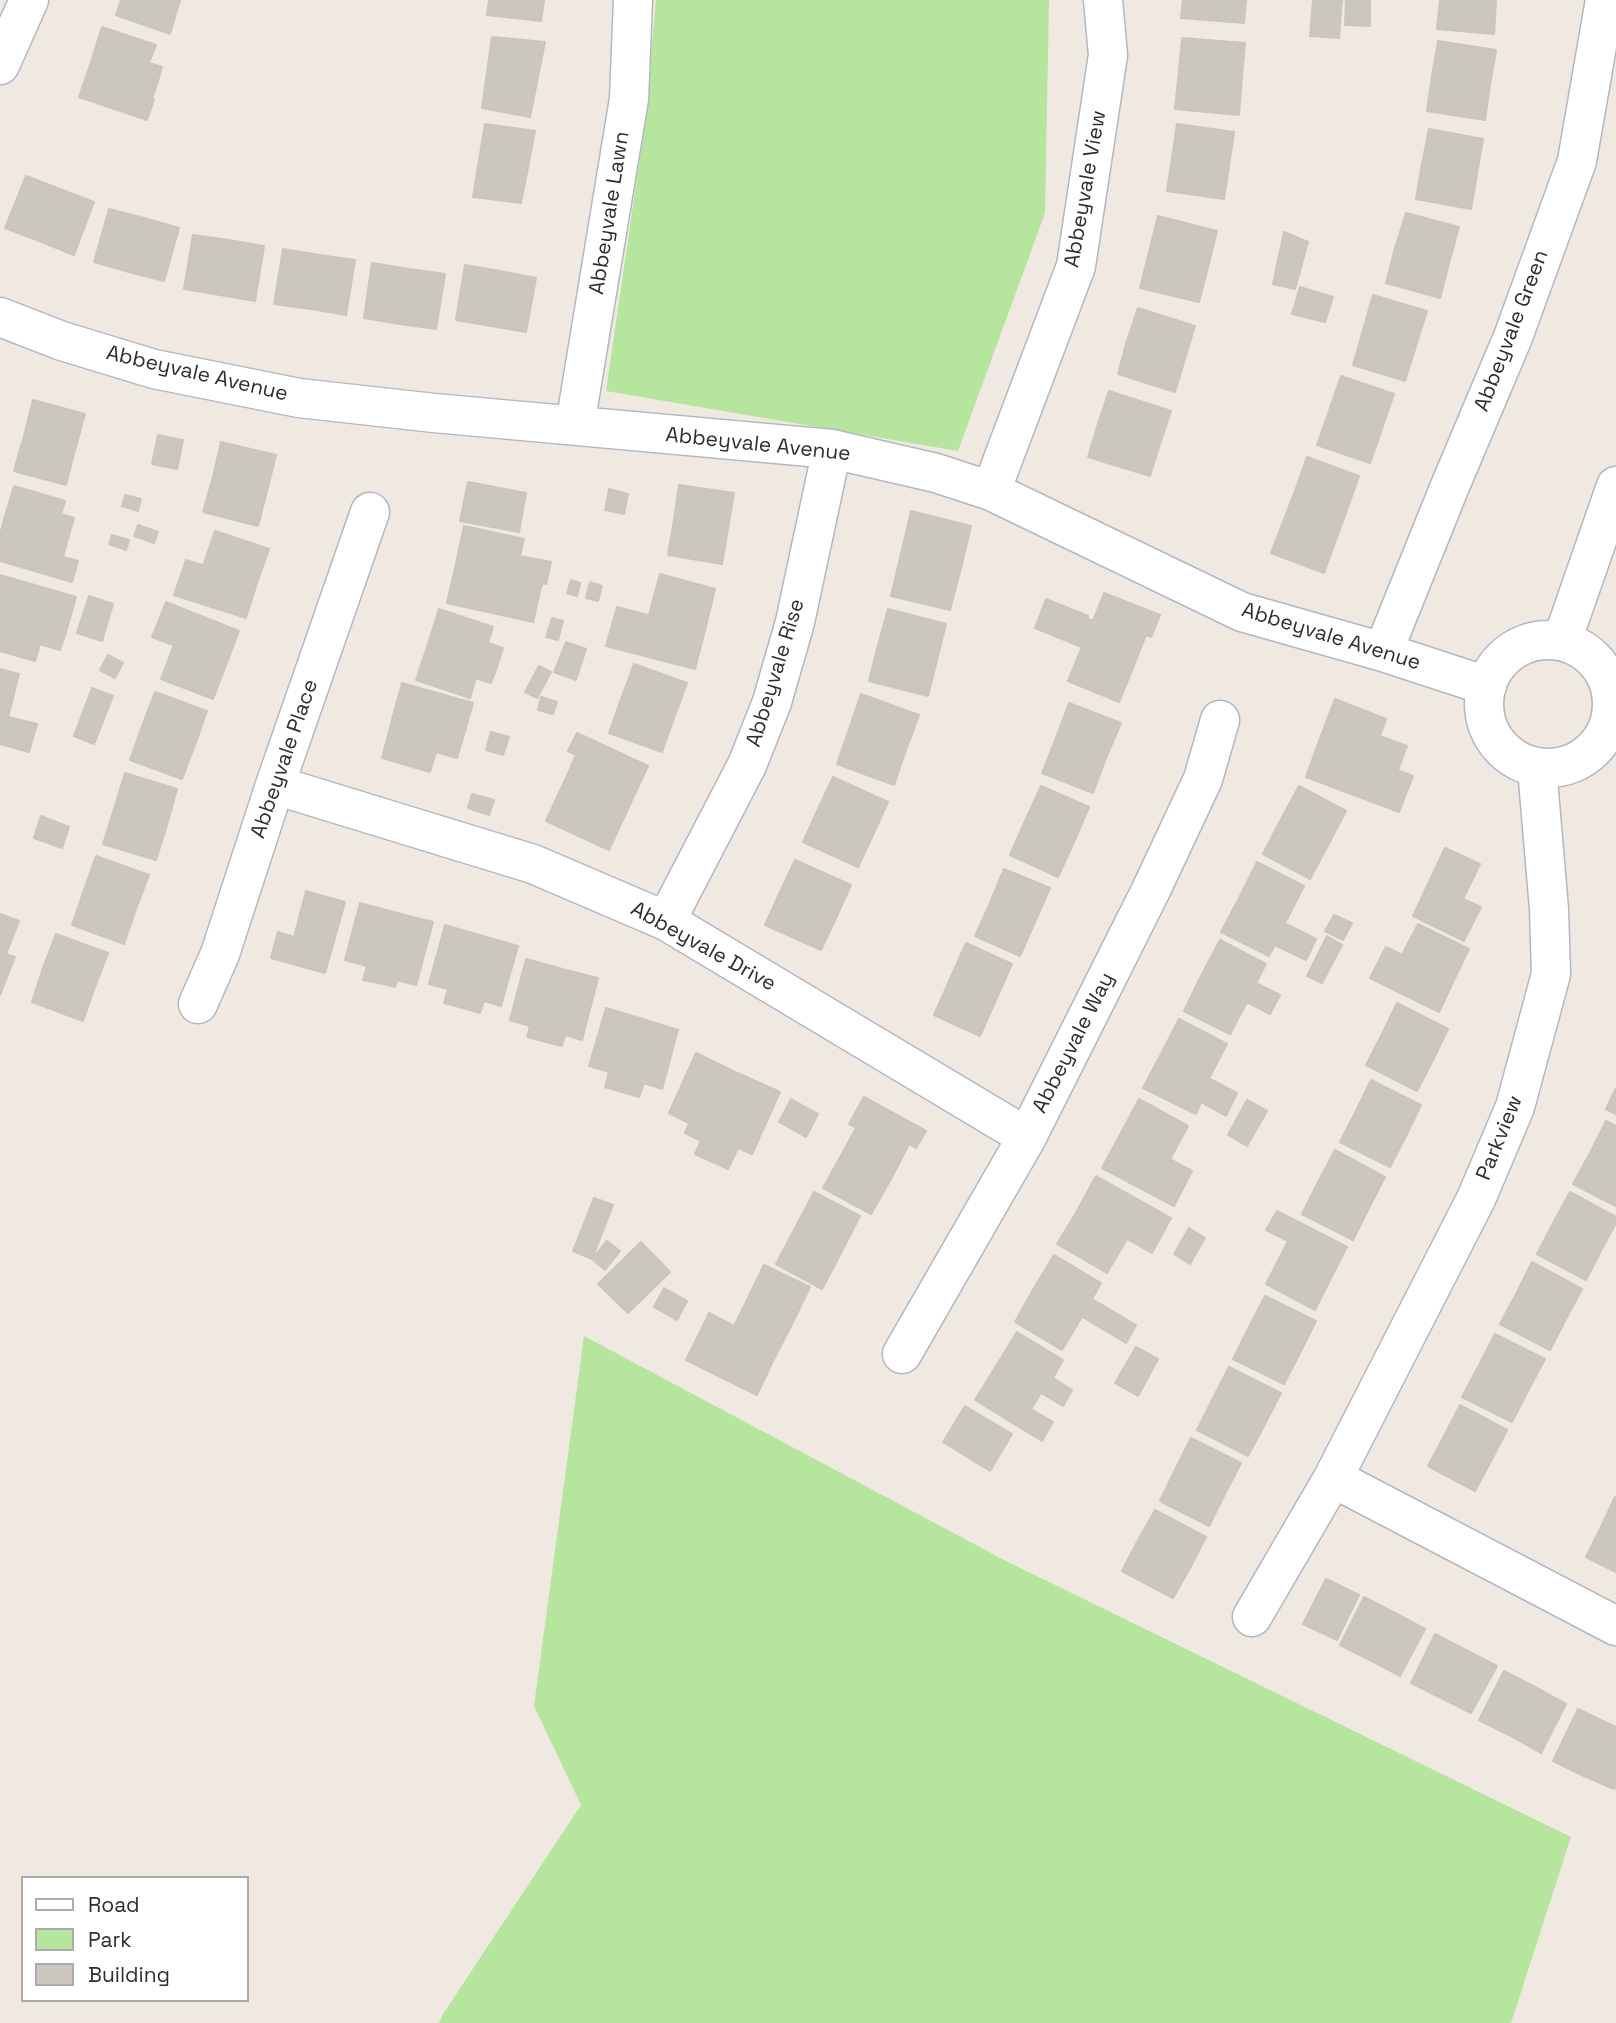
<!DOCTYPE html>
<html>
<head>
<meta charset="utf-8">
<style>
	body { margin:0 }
	#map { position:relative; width:1616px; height:2023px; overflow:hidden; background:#efe9e1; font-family:"Space Grotesk",sans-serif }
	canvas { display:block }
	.legend { position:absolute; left:21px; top:1876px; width:228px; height:126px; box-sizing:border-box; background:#fff; border:2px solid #ababab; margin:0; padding:9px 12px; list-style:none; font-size:21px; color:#2e2e2e }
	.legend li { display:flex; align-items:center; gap:14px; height:35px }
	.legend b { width:35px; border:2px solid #ababab }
</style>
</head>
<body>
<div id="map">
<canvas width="1616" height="2023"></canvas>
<ul class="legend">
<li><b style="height:9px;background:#fff"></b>Road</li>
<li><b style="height:19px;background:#b6e59e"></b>Park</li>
<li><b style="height:19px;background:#cbc7bf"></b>Building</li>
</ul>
</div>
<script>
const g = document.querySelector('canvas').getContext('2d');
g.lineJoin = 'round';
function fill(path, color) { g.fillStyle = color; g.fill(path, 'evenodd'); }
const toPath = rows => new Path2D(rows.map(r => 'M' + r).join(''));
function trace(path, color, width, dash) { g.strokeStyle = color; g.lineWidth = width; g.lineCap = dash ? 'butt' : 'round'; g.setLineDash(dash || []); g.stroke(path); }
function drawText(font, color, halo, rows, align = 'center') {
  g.font = font + ' "Space Grotesk",sans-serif'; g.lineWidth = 5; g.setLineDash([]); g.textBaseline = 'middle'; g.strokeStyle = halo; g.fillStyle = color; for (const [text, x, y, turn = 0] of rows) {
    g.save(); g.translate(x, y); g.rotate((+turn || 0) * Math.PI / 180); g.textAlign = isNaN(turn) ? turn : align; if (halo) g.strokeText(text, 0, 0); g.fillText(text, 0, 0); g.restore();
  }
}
const green = toPath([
	[656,0,1049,0,1045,213,958,451,606,391,645,123],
	[584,1336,1006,1561,1571,1837,1511,2023,439,2023,443,2014,581,1805,534,1706]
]);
const building = toPath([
	[121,0,180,0,170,34,116,15,121,0],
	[489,0,544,0,541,21,487,15,489,0],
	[1183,0,1246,0,1244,23,1181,18,1183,0],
	[1313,0,1342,0,1339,38,1310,36,1313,0],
	[1346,0,1370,0,1370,26,1345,25,1346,0],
	[1440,0,1496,0,1494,34,1437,29,1440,0],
	[102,27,156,45,149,63,162,67,157,84,91,62,102,27],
	[492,37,545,42,530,117,482,108,492,37],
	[1182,38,1245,43,1242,77,1179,71,1182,38],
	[1438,41,1496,50,1490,85,1432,76,1438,41],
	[91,62,157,84,152,99,154,100,147,120,79,97,91,62],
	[1179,71,1242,77,1239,115,1175,109,1179,71],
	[1432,76,1490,85,1485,120,1427,111,1432,76],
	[485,124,535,131,521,203,473,197,485,124],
	[1177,124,1234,132,1229,166,1172,158,1177,124],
	[1429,129,1483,139,1477,174,1422,164,1429,129],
	[1172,158,1229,166,1224,199,1167,191,1172,158],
	[1422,164,1477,174,1471,209,1416,199,1422,164],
	[26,176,60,189,39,241,5,228,26,176],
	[60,189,94,202,74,255,39,241,60,189],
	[109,209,144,218,129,272,94,262,109,209],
	[1406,213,1459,227,1449,263,1395,248,1406,213],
	[1158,216,1217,231,1208,267,1149,252,1158,216],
	[144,218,179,228,164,281,129,272,144,218],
	[1284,232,1308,242,1295,289,1273,284,1284,232],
	[193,235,229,240,220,295,184,289,193,235],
	[229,240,264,246,255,301,220,295,229,240],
	[1395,248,1449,263,1440,298,1386,283,1395,248],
	[283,249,319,255,311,309,274,304,283,249],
	[1149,252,1208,267,1199,302,1140,288,1149,252],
	[319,255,355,260,346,315,311,309,319,255],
	[372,263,409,269,400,324,364,318,372,263],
	[465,265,500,271,491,326,456,320,465,265],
	[409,269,445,274,436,329,400,324,409,269],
	[500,271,536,278,526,332,491,326,500,271],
	[1300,287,1333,297,1325,322,1292,314,1300,287],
	[1373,295,1427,311,1416,346,1363,330,1373,295],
	[1138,308,1195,326,1184,362,1126,344,1138,308],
	[1363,330,1416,346,1405,381,1353,365,1363,330],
	[1126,344,1184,362,1175,392,1118,374,1126,344],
	[1341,376,1394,394,1382,429,1329,411,1341,376],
	[1109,391,1171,411,1160,444,1098,424,1109,391],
	[33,400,85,414,75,450,24,436,33,400],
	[1329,411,1382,429,1370,463,1317,445,1329,411],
	[1098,424,1160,444,1150,476,1088,457,1098,424],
	[158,435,183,440,177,469,152,464,158,435],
	[24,436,75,450,66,485,14,471,24,436],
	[221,442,276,455,267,491,213,477,221,442],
	[1307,457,1359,476,1347,510,1295,491,1307,457],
	[213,477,267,491,258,526,203,512,213,477],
	[468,482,526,493,519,532,460,521,468,482],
	[679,485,734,493,728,528,674,520,679,485],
	[14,486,65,501,61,514,74,518,67,542,3,523,14,486],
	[609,489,628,494,624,514,605,510,609,489],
	[1295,491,1347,510,1324,573,1271,553,1295,491],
	[125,495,141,499,138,511,122,506,125,495],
	[911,511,971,526,961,568,901,554,911,511],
	[674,520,728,528,722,564,668,555,674,520],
	[3,523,67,542,63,557,78,561,72,582,0,561,0,535,3,523],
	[138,525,158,532,154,543,134,536,138,525],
	[464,526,524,539,520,556,551,562,546,584,456,564,464,526],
	[215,531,269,549,257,583,203,566,215,531],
	[112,535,129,540,126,550,109,544,112,535],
	[901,554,961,568,950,610,891,596,901,554],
	[186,560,257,583,246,618,174,595,186,560],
	[456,564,542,583,533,622,447,603,456,564],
	[660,574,715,589,705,630,649,615,660,574],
	[0,575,76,597,66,632,0,613,0,575],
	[571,580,580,583,577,596,567,593,571,580],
	[590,582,602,586,598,601,586,598,590,582],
	[1104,593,1160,615,1151,637,1146,635,1133,668,1035,628,1046,599,1088,616,1088,619,1093,621,1104,593],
	[89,596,113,604,102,641,77,633,89,596],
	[166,602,239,631,226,665,152,637,166,602],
	[617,607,705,630,695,669,606,646,617,607],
	[439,609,493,627,488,643,503,648,497,667,428,644,439,609],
	[888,609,946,624,937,660,878,645,888,609],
	[0,613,66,632,60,650,40,644,35,661,0,651,0,613],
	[552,618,563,621,558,640,546,637,552,618],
	[566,642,586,649,576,680,554,672,566,642],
	[428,644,497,667,491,683,476,678,470,698,416,680,428,644],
	[174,645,226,665,213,699,161,679,174,645],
	[878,645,937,660,928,696,869,681,878,645],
	[1082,647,1133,668,1119,702,1068,681,1082,647],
	[108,655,123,663,115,678,100,670,108,655],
	[634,664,687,683,674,718,621,699,634,664],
	[539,666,551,672,537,698,525,692,539,666],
	[0,669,19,674,10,710,0,707,0,669],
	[402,683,473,703,465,731,394,712,402,683],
	[92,688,113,696,104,719,83,712,92,688],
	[155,692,207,711,195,745,142,726,155,692],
	[861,694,919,715,906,750,849,729,861,694],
	[541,697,557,702,553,714,538,710,541,697],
	[621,699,674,718,662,752,609,733,621,699],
	[1335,699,1386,719,1380,736,1407,746,1398,770,1319,741,1335,699],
	[1069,703,1121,723,1106,758,1056,738,1069,703],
	[0,707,10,710,8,717,37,724,29,752,0,744,0,707],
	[83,712,104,719,94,744,74,736,83,712],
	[394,712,465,731,457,758,436,752,430,772,382,758,394,712],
	[142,726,195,745,182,779,130,760,142,726],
	[849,729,906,750,894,785,837,764,849,729],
	[491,732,509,737,503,755,486,750,491,732],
	[577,733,648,766,633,798,570,769,576,755,568,751,577,733],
	[1056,738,1106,758,1093,793,1042,773,1056,738],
	[1319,741,1413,776,1399,812,1306,777,1319,741],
	[570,769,633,798,609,850,546,821,570,769],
	[125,773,177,789,167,825,114,809,125,773],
	[833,777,888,802,873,835,818,809,833,777],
	[1041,786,1089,807,1074,842,1025,821,1041,786],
	[1299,786,1346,811,1327,847,1280,821,1299,786],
	[472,794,494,800,489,815,468,808,472,794],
	[114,809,167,825,156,860,103,844,114,809],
	[818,809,873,835,858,867,803,842,818,809],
	[41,816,69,827,62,848,34,838,41,816],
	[1025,821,1074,842,1058,877,1010,855,1025,821],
	[1280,821,1327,847,1310,879,1263,854,1280,821],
	[1445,848,1480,864,1463,899,1481,907,1464,941,1413,916,1445,848],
	[96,856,149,875,136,909,84,890,96,856],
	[795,860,851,885,836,918,780,892,795,860],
	[1257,862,1304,886,1285,923,1238,900,1257,862],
	[1004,869,1050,888,1035,922,990,903,1004,869],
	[84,890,136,909,124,944,72,925,84,890],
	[306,891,345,902,325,973,271,958,278,932,294,937,306,891],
	[780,892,836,918,821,950,765,925,780,892],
	[1238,900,1316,939,1306,960,1275,945,1269,956,1221,932,1238,900],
	[360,903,401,914,383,984,363,980,367,966,345,960,360,903],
	[990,903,1035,922,1020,956,975,936,990,903],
	[0,914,19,921,6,954,0,952,0,914],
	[401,914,433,922,416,985,397,980,395,987,383,984,401,914],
	[1334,915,1352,923,1343,940,1325,931,1334,915],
	[1418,924,1469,949,1454,980,1402,955,1418,924],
	[445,925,483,936,463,1008,444,1003,448,989,429,984,445,925],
	[56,934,108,953,95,987,43,968,56,934],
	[483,936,518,946,501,1006,484,1001,480,1013,463,1008,483,936],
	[1327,936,1342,945,1322,983,1307,976,1327,936],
	[1220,940,1266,964,1256,983,1280,995,1270,1014,1200,978,1220,940],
	[966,943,1012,964,996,1000,950,979,966,943],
	[1386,947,1454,980,1439,1012,1370,978,1386,947],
	[0,952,15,957,0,995,0,952],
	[526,959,566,970,546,1042,527,1037,530,1026,510,1020,526,959],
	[43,968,95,987,83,1021,32,1002,43,968],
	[566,970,598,978,582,1040,565,1035,562,1046,546,1042,566,970],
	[1200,978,1247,1002,1230,1034,1184,1011,1200,978],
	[950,979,996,1000,980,1036,934,1015,950,979],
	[1397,1003,1448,1029,1433,1060,1382,1034,1397,1003],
	[606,1008,643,1019,622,1092,605,1087,609,1072,589,1066,606,1008],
	[643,1019,678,1030,662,1089,644,1083,639,1097,622,1092,643,1019],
	[1179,1019,1227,1044,1209,1078,1161,1054,1179,1019],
	[1382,1034,1433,1060,1417,1091,1366,1065,1382,1034],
	[696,1053,733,1071,701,1141,685,1133,689,1123,669,1113,696,1053],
	[1161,1054,1237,1093,1226,1116,1201,1102,1196,1114,1143,1088,1161,1054],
	[733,1071,780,1092,752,1154,738,1148,728,1169,695,1154,733,1071],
	[1371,1080,1421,1105,1406,1136,1356,1111,1371,1080],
	[1616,1088,1616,1114,1606,1109,1616,1088],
	[864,1097,926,1131,916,1148,909,1144,891,1179,843,1152,856,1128,849,1124,864,1097],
	[791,1099,818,1114,806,1137,779,1122,791,1099],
	[1139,1099,1188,1126,1170,1159,1121,1133,1139,1099],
	[1247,1100,1267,1111,1247,1146,1228,1135,1247,1100],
	[1356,1111,1406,1136,1390,1167,1340,1142,1356,1111],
	[1606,1121,1616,1126,1616,1166,1590,1153,1606,1121],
	[1121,1133,1192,1171,1174,1206,1102,1168,1121,1133],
	[1335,1150,1385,1177,1369,1208,1318,1182,1335,1150],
	[843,1152,891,1179,871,1214,823,1188,843,1152],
	[1590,1153,1616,1166,1616,1206,1573,1184,1590,1153],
	[1096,1176,1171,1218,1152,1253,1077,1211,1096,1176],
	[1318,1182,1369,1208,1353,1240,1302,1214,1318,1182],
	[814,1192,860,1216,841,1253,795,1228,814,1192],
	[1570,1192,1616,1217,1616,1223,1602,1249,1553,1223,1570,1192],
	[594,1198,613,1205,592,1259,573,1251,594,1198],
	[1077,1211,1127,1239,1107,1273,1057,1244,1077,1211],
	[1277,1211,1347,1247,1331,1278,1282,1253,1288,1241,1266,1230,1277,1211],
	[1553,1223,1602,1249,1586,1280,1537,1254,1553,1223],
	[795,1228,841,1253,822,1289,776,1264,795,1228],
	[1189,1228,1205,1238,1190,1264,1174,1254,1189,1228],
	[607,1241,620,1251,605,1270,592,1259,607,1241],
	[641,1242,670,1272,628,1313,598,1284,641,1242],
	[1282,1253,1331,1278,1315,1310,1266,1284,1282,1253],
	[1054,1255,1101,1283,1092,1299,1136,1325,1126,1343,1034,1288,1054,1255],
	[1532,1262,1582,1289,1566,1319,1516,1294,1532,1262],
	[764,1265,810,1287,791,1326,745,1304,764,1265],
	[664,1288,687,1301,677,1320,654,1307,664,1288],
	[1034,1288,1082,1317,1062,1350,1015,1322,1034,1288],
	[1516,1294,1566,1319,1550,1350,1500,1324,1516,1294],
	[1265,1296,1316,1321,1300,1353,1249,1327,1265,1296],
	[745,1304,791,1326,772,1363,702,1328,709,1313,734,1326,745,1304],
	[1249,1327,1300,1353,1284,1384,1233,1359,1249,1327],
	[702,1328,772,1363,757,1395,686,1360,702,1328],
	[1017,1332,1063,1360,1053,1378,1072,1390,1063,1406,996,1366,1017,1332],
	[1495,1334,1545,1359,1528,1391,1479,1365,1495,1334],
	[1136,1347,1158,1359,1138,1396,1115,1383,1136,1347],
	[1479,1365,1528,1391,1512,1422,1462,1397,1479,1365],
	[996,1366,1041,1393,1031,1409,1053,1422,1042,1441,975,1400,996,1366],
	[1229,1367,1281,1393,1265,1424,1213,1398,1229,1367],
	[1213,1398,1265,1424,1248,1456,1197,1430,1213,1398],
	[1460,1405,1507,1430,1490,1463,1443,1438,1460,1405],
	[965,1406,1012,1434,990,1471,943,1442,965,1406],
	[1191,1438,1241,1463,1225,1494,1175,1470,1191,1438],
	[1443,1438,1490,1463,1475,1491,1428,1466,1443,1438],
	[1175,1470,1225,1494,1209,1526,1160,1501,1175,1470],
	[1615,1497,1616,1498,1616,1535,1601,1527,1615,1497],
	[1155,1510,1206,1537,1190,1568,1138,1540,1155,1510],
	[1601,1527,1616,1535,1616,1572,1586,1557,1601,1527],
	[1138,1540,1190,1568,1173,1598,1122,1571,1138,1540],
	[1326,1579,1359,1595,1337,1640,1303,1624,1326,1579],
	[1364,1597,1395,1613,1370,1660,1340,1645,1364,1597],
	[1395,1613,1425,1629,1400,1676,1370,1660,1395,1613],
	[1435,1634,1464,1649,1439,1697,1411,1683,1435,1634],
	[1464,1649,1497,1666,1471,1713,1439,1697,1464,1649],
	[1504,1671,1535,1687,1509,1735,1479,1720,1504,1671],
	[1535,1687,1566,1704,1541,1753,1509,1735,1535,1687],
	[1578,1709,1609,1724,1584,1776,1553,1761,1578,1709],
	[1609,1724,1616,1727,1616,1785,1614,1789,1584,1776,1609,1724]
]);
const minor = toPath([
	[0,65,29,0],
	[0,317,62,341,154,369,299,398,434,413,832,449,936,473,991,491,1242,612,1383,652,1487,686],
	[575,425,629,99,633,0],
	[991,491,1076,266,1108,55,1103,0],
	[1383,652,1450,486,1513,337,1577,161,1605,0],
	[275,785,533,864,666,921,1027,1137],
	[666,921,747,765,772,702,795,622,832,449],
	[198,1004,220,954,275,785,370,512],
	[902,1354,1027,1137,1151,890,1203,779,1220,720],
	[1333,1478,1616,1626],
	[1252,1617,1333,1478,1476,1199,1515,1107,1551,974,1549,909,1537,768]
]);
const tertiary = toPath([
	'1484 704a64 64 0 1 1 128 0a64 64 0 1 1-128 0Z',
	[1562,641,1616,486]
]);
const streetNames = [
	["Abbeyvale View",1086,189,-80],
	["Abbeyvale Lawn",610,213,-81],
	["Abbeyvale Green",1512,331,-69],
	["Abbeyvale Avenue",197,374,13],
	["Abbeyvale Avenue",758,445,6],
	["Abbeyvale Avenue",1331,637,17],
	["Abbeyvale Rise",776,673,-73],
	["Abbeyvale Place",285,759,-71],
	["Abbeyvale Drive",703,947,29],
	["Abbeyvale Way",1074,1043,-63],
	["Parkview",1500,1138,-68]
];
fill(green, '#b6e59e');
fill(building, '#cbc7bf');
trace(building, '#cbc5ba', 2);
trace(minor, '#b4b7c1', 41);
trace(tertiary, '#b4b7c1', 41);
trace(minor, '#fff', 38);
trace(tertiary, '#fff', 38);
drawText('21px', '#2e2e2e', '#fff', streetNames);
</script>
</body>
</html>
